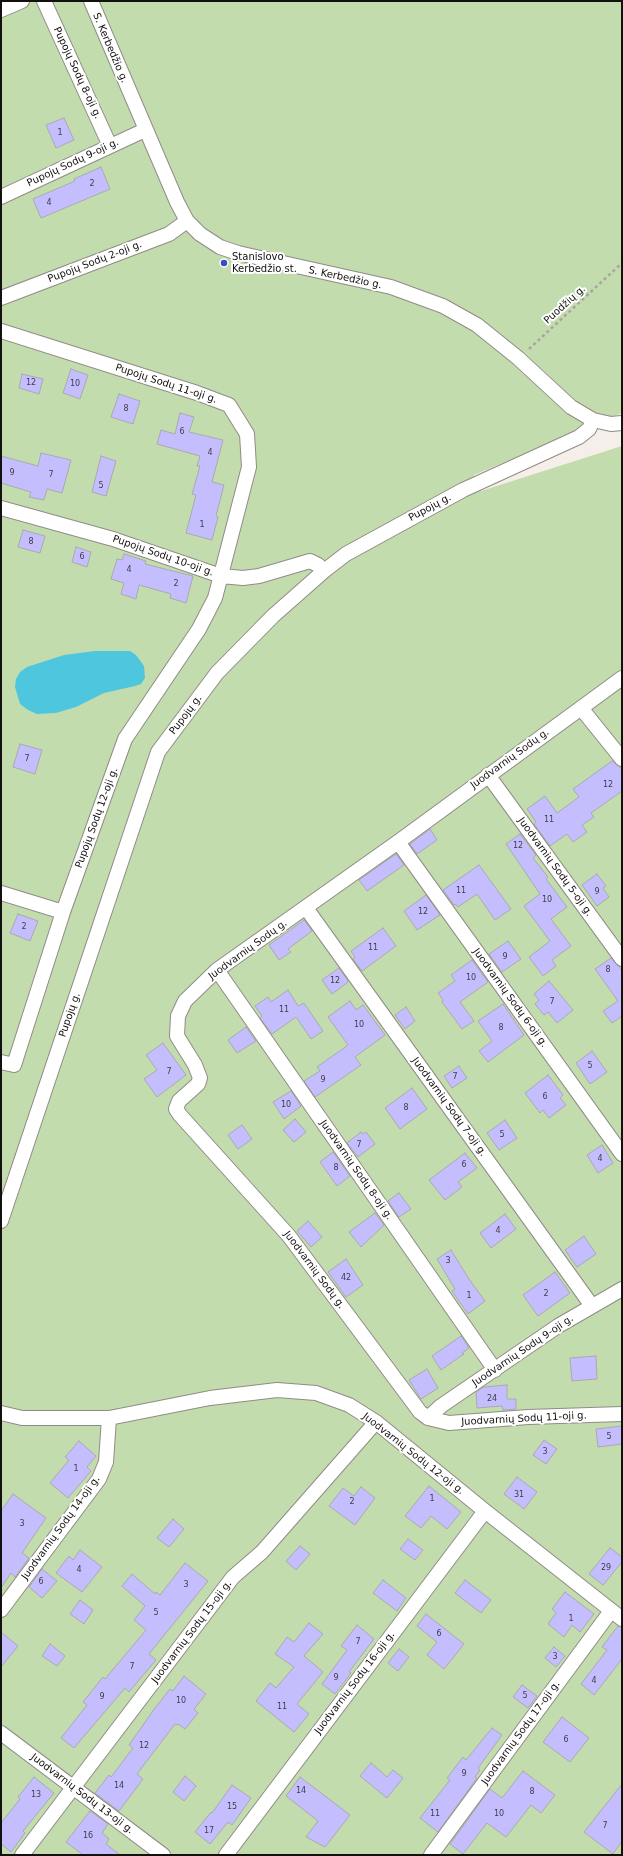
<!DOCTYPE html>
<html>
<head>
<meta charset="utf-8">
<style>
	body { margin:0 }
	#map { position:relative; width:623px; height:1856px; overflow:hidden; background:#f5eee9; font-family:"DejaVu Sans",sans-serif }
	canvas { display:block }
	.frame { position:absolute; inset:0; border:2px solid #13110f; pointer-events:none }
</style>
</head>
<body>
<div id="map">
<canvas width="623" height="1856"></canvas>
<div class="frame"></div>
</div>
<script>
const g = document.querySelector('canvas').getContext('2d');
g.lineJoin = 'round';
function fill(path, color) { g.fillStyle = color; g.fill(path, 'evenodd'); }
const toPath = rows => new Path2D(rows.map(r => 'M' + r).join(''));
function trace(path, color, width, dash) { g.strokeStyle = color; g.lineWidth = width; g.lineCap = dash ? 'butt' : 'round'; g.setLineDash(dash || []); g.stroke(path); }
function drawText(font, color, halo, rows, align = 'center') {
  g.font = font + ' "DejaVu Sans",sans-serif'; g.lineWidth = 4; g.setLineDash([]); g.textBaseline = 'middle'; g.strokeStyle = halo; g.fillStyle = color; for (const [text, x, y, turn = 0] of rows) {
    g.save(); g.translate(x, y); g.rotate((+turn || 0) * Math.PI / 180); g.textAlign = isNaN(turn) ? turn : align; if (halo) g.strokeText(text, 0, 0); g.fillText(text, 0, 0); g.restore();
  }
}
const green = toPath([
	[1,1,622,1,622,413,474,475,481,491,622,446,622,1855,1,1855]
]);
const water = toPath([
	[95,651,130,651,136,655,144,666,145,678,141,684,135,686,104,693,76,707,56,713,37,714,28,710,20,704,15,687,16,679,20,672,27,667,64,655]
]);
const building = toPath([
	[64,118,74,140,56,148,46,125,64,118],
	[101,167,110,189,41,218,33,199,75,181,74,179,101,167],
	[71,369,88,375,80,399,63,393,71,369],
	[22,374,43,379,39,394,19,388,22,374],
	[119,394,140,401,133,424,111,417,119,394],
	[180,413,194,417,189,432,223,440,212,482,224,485,216,516,218,517,212,540,186,533,196,495,192,494,200,466,197,466,200,456,157,444,161,430,175,434,180,413],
	[41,453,71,460,62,493,47,489,44,500,29,497,31,492,1,483,1,456,38,466,41,453],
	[101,456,116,461,106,496,92,492,101,456],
	[23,530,45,536,40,553,18,547,23,530],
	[76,547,91,552,87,567,72,562,76,547],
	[124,554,146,561,145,564,193,576,186,603,170,598,171,594,139,585,136,599,121,594,124,583,111,579,117,559,122,560,124,554],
	[20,744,42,750,35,774,13,767,20,744],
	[612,761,622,769,622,791,591,813,594,817,582,825,587,832,573,842,567,834,550,846,534,824,536,822,527,809,545,796,557,813,579,797,573,789,612,761],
	[430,829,437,840,417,854,410,844,430,829],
	[520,834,536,855,533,858,548,877,546,879,567,907,551,919,571,946,552,960,556,966,543,976,529,957,550,941,524,906,540,894,506,844,520,834],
	[396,854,404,865,367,891,359,880,396,854],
	[479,865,511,909,495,920,477,894,458,907,455,904,454,905,443,890,479,865],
	[597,874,606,886,603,888,609,897,597,906,582,885,597,874],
	[426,895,440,915,417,930,404,911,426,895],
	[18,914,38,921,30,941,10,933,18,914],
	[304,920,312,931,288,949,291,952,279,960,269,945,304,920],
	[383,928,396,946,362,971,353,959,355,957,351,951,383,928],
	[508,941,521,959,502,972,489,954,508,941],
	[611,958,622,970,622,1016,612,1023,603,1011,618,1001,595,969,611,958],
	[472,960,488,982,460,1002,474,1021,462,1029,442,1002,443,1000,438,993,455,981,451,975,472,960],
	[339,968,348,981,347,983,332,994,322,980,339,968],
	[549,981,573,1010,557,1023,548,1012,544,1015,535,1004,539,1000,534,994,549,981],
	[288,990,298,1006,304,1003,323,1031,311,1039,296,1017,272,1034,260,1018,262,1016,255,1006,268,997,271,1002,288,990],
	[350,1001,356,1010,363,1005,385,1035,355,1057,361,1065,315,1097,304,1081,320,1071,317,1067,348,1045,328,1017,350,1001],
	[503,1004,524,1035,488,1062,479,1051,492,1041,478,1021,503,1004],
	[406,1007,415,1021,405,1029,395,1015,406,1007],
	[246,1027,256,1041,237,1053,228,1040,246,1027],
	[163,1043,186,1075,157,1097,144,1079,157,1070,146,1055,163,1043],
	[592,1051,607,1072,590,1084,576,1063,592,1051],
	[459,1066,467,1078,452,1088,444,1076,459,1066],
	[548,1075,563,1095,560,1098,566,1105,549,1118,543,1110,540,1113,525,1093,548,1075],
	[412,1088,427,1109,400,1129,385,1108,412,1088],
	[291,1091,301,1106,284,1119,273,1102,291,1091],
	[295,1119,306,1132,294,1142,283,1130,295,1119],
	[505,1120,517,1138,499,1150,487,1133,505,1120],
	[242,1125,252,1139,238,1149,228,1135,242,1125],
	[361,1132,363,1134,366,1132,375,1144,358,1157,347,1143,361,1132],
	[602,1145,613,1163,598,1173,587,1155,602,1145],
	[333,1152,350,1176,337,1186,320,1162,333,1152],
	[465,1153,477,1168,458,1182,462,1187,445,1200,429,1180,465,1153],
	[399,1193,411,1209,399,1217,388,1201,399,1193],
	[375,1213,384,1225,361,1247,349,1232,375,1213],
	[505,1214,516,1229,491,1248,480,1233,505,1214],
	[308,1221,322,1237,311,1247,297,1231,308,1221],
	[584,1236,596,1254,577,1267,565,1250,584,1236],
	[451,1250,469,1279,485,1301,468,1314,452,1291,455,1289,437,1259,451,1250],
	[346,1259,363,1285,346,1297,328,1272,346,1259],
	[555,1272,570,1293,538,1316,523,1295,555,1272],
	[461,1336,469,1348,462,1353,464,1354,441,1370,432,1356,461,1336],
	[596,1356,597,1379,572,1381,570,1358,596,1356],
	[427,1369,438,1388,421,1399,409,1380,427,1369],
	[507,1385,507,1399,516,1399,516,1409,503,1410,502,1406,477,1408,476,1392,484,1387,507,1385],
	[622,1426,622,1444,598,1447,596,1429,622,1426],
	[544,1440,557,1449,546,1464,533,1455,544,1440],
	[79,1441,96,1456,87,1467,91,1471,68,1498,50,1483,69,1460,65,1457,79,1441],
	[517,1477,537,1492,524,1509,504,1494,517,1477],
	[429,1486,461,1512,447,1529,431,1516,421,1528,405,1516,429,1486],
	[361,1487,375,1498,355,1525,329,1506,343,1488,354,1496,361,1487],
	[13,1494,46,1518,22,1553,29,1558,15,1577,11,1573,1,1588,1,1511,13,1494],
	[173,1519,184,1529,169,1547,157,1538,173,1519],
	[408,1539,423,1550,415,1560,400,1549,408,1539],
	[300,1546,310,1554,296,1570,286,1561,300,1546],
	[610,1548,622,1557,622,1562,603,1585,589,1574,610,1548],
	[80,1550,102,1567,82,1592,56,1573,69,1556,73,1560,80,1550],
	[185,1563,208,1581,149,1654,156,1660,129,1692,125,1688,74,1748,61,1738,87,1705,83,1702,103,1677,105,1679,146,1630,134,1620,145,1606,122,1586,132,1574,155,1594,156,1592,160,1595,185,1563],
	[42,1569,57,1581,42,1598,29,1587,42,1569],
	[383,1580,406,1598,397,1611,373,1593,383,1580],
	[465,1580,491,1600,481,1613,455,1593,465,1580],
	[565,1592,594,1614,580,1632,572,1625,564,1637,548,1624,556,1613,552,1609,565,1592],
	[80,1600,93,1610,84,1624,70,1614,80,1600],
	[426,1614,464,1644,444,1669,427,1655,437,1642,417,1626,426,1614],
	[309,1623,323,1634,304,1656,323,1672,297,1704,309,1714,294,1732,256,1701,270,1683,276,1688,294,1667,275,1654,287,1637,294,1642,309,1623],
	[357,1625,374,1639,349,1672,351,1673,335,1694,322,1684,347,1650,341,1646,357,1625],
	[618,1626,622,1627,622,1659,594,1695,581,1684,607,1650,602,1647,618,1626],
	[1,1632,18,1646,1,1667,1,1632],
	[50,1644,65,1656,57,1666,42,1656,50,1644],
	[554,1647,565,1656,556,1667,545,1658,554,1647],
	[399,1649,409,1657,398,1671,388,1663,399,1649],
	[184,1676,206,1694,194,1709,198,1713,185,1729,178,1724,177,1725,175,1724,137,1774,143,1779,119,1811,95,1793,109,1775,111,1777,133,1748,129,1745,155,1708,170,1689,173,1691,184,1676],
	[522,1685,537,1696,528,1708,513,1697,522,1685],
	[562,1717,589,1738,570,1762,543,1742,562,1717],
	[492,1728,502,1735,478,1768,480,1770,475,1777,477,1778,438,1832,420,1818,450,1780,447,1778,463,1757,466,1760,492,1728],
	[371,1763,387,1777,393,1770,403,1778,387,1798,360,1776,371,1763],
	[523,1771,555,1795,541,1813,531,1805,506,1837,487,1823,463,1854,450,1844,490,1789,502,1798,523,1771],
	[185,1776,196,1786,184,1801,173,1792,185,1776],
	[34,1777,54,1793,23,1831,25,1833,11,1852,1,1844,1,1823,20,1799,18,1797,34,1777],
	[300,1777,350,1815,325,1847,306,1837,318,1821,286,1796,300,1777],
	[622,1784,622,1841,613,1854,584,1832,622,1784],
	[232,1785,251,1798,232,1825,228,1822,210,1844,195,1832,211,1812,212,1813,232,1785],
	[90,1811,108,1824,102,1833,109,1839,106,1844,120,1855,83,1855,66,1842,90,1811]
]);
const path = toPath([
	[529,349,622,263]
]);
const street = toPath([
	[44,1,110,146],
	[91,1,177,202,187,221,200,234,220,247,238,253,391,287,443,306,477,325,518,358,571,407,593,420,611,424,622,423],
	[1,10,22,1],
	[1,197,145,130],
	[1,298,169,234,187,221],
	[1,331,197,393,229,405,247,434,249,467,215,598,199,629,125,739,63,912,14,1065,1,1062],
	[1,508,113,539,221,576,243,578,259,576,310,561,318,565,324,571],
	[622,678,398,842,217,970,185,1001,178,1016,177,1036,195,1065,200,1078,198,1084,179,1101,176,1109,180,1115,289,1236,420,1412,428,1418,449,1423,528,1417,622,1414],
	[581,708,622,759],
	[488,775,622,959],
	[398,842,622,1154],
	[1,893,63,912],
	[306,908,592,1306],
	[217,970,495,1370],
	[1,1221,158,752,217,673,273,616,324,571,346,554,463,490,579,437,589,429,593,420],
	[1,1413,22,1418,109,1418,210,1398,277,1390,316,1393,349,1405,376,1422,485,1511,622,1619],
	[428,1418,441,1406,558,1326,622,1289],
	[1,1610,99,1479,106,1462,109,1418],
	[1,1733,163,1855],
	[22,1855,233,1577,262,1552,376,1422],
	[226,1855,485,1511],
	[431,1855,611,1611]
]);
const markers = [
	[224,263,4,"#3a4ec0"]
];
const numberNames = [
	["1",60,133],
	["2",92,184],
	["4",49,203],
	["12",31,383],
	["10",75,384],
	["8",126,409],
	["6",182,432],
	["4",210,453],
	["9",12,473],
	["7",51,475],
	["5",101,486],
	["1",202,525],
	["8",31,542],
	["6",82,557],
	["4",129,570],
	["2",176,584],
	["7",27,759],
	["12",608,785],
	["11",549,820],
	["12",518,846],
	["11",461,891],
	["9",597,892],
	["10",547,900],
	["12",423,912],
	["2",24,927],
	["11",373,948],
	["9",505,957],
	["8",608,970],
	["10",471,978],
	["12",335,981],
	["7",552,1002],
	["11",284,1010],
	["10",359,1025],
	["8",501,1028],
	["5",590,1066],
	["7",169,1072],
	["7",455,1077],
	["9",323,1080],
	["6",545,1097],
	["10",286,1105],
	["8",406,1108],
	["5",502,1135],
	["7",359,1145],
	["4",600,1159],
	["6",464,1165],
	["8",336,1168],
	["4",498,1231],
	["3",448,1261],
	["42",346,1278],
	["2",546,1294],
	["1",469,1296],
	["24",492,1399],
	["5",609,1437],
	["3",545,1452],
	["1",76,1469],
	["31",519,1495],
	["1",432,1499],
	["2",352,1502],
	["3",22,1524],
	["29",606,1568],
	["4",79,1570],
	["6",41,1582],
	["3",186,1585],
	["5",156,1613],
	["1",571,1619],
	["6",439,1634],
	["7",358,1642],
	["3",555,1657],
	["7",132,1667],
	["9",336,1678],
	["4",594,1681],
	["5",525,1696],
	["9",102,1697],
	["10",181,1701],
	["11",282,1707],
	["6",566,1740],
	["12",144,1746],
	["9",464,1774],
	["14",119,1786],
	["14",301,1791],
	["8",532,1792],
	["13",36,1795],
	["15",232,1807],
	["11",435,1814],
	["10",499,1814],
	["7",605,1826],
	["17",209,1831],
	["16",88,1836]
];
const streetNames = [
	["S. Kerbedžio g.",110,48,67],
	["Pupojų Sodų 8-oji g.",77,73,65],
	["Pupojų Sodų 9-oji g.",73,163,-25],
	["Pupojų Sodų 2-oji g.",95,262,-21],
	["S. Kerbedžio g.",345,278,12],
	["Puodžių g.",565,305,-42],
	["Pupojų Sodų 11-oji g.",166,384,18],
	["Pupojų g.",430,508,-28],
	["Pupojų Sodų 10-oji g.",163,556,19],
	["Pupojų g.",186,715,-53],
	["Juodvarnių Sodų g.",510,759,-36],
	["Pupojų Sodų 12-oji g.",97,818,-70],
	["Juodvarnių Sodų 5-oji g.",555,867,54],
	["Juodvarnių Sodų g.",248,950,-36],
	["Juodvarnių Sodų 6-oji g.",510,998,54],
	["Pupojų g.",70,1015,-71],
	["Juodvarnių Sodų 7-oji g.",449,1107,54],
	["Juodvarnių Sodų 8-oji g.",356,1170,55],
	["Juodvarnių Sodų g.",314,1270,53],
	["Juodvarnių Sodų 9-oji g.",523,1351,-34],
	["Juodvarnių Sodų 11-oji g.",524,1419,-3],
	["Juodvarnių Sodų 12-oji g.",413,1454,38],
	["Juodvarnių Sodų 14-oji g.",61,1528,-54],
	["Juodvarnių Sodų 15-oji g.",192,1632,-53],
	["Juodvarnių Sodų 16-oji g.",355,1683,-53],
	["Juodvarnių Sodų 17-oji g.",521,1733,-54],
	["Juodvarnių Sodų 13-oji g.",82,1794,37]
];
const poiNames = [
	["Stanislovo",232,257],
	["Kerbedžio st.",232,269]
];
fill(green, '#c3dcae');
fill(water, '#4dc6de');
fill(building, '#c4befe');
trace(building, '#aaaab0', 1);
trace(street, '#918b87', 16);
trace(path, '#aaa4a0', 2.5, [3, 3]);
trace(street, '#fff', 14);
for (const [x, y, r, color] of markers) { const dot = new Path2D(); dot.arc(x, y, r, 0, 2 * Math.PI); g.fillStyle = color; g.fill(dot); trace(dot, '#fff', 1.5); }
drawText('8px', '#3f3c4b', null, numberNames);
drawText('10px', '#13110f', '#fff', streetNames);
drawText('10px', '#13110f', '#fff', poiNames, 'left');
</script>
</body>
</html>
